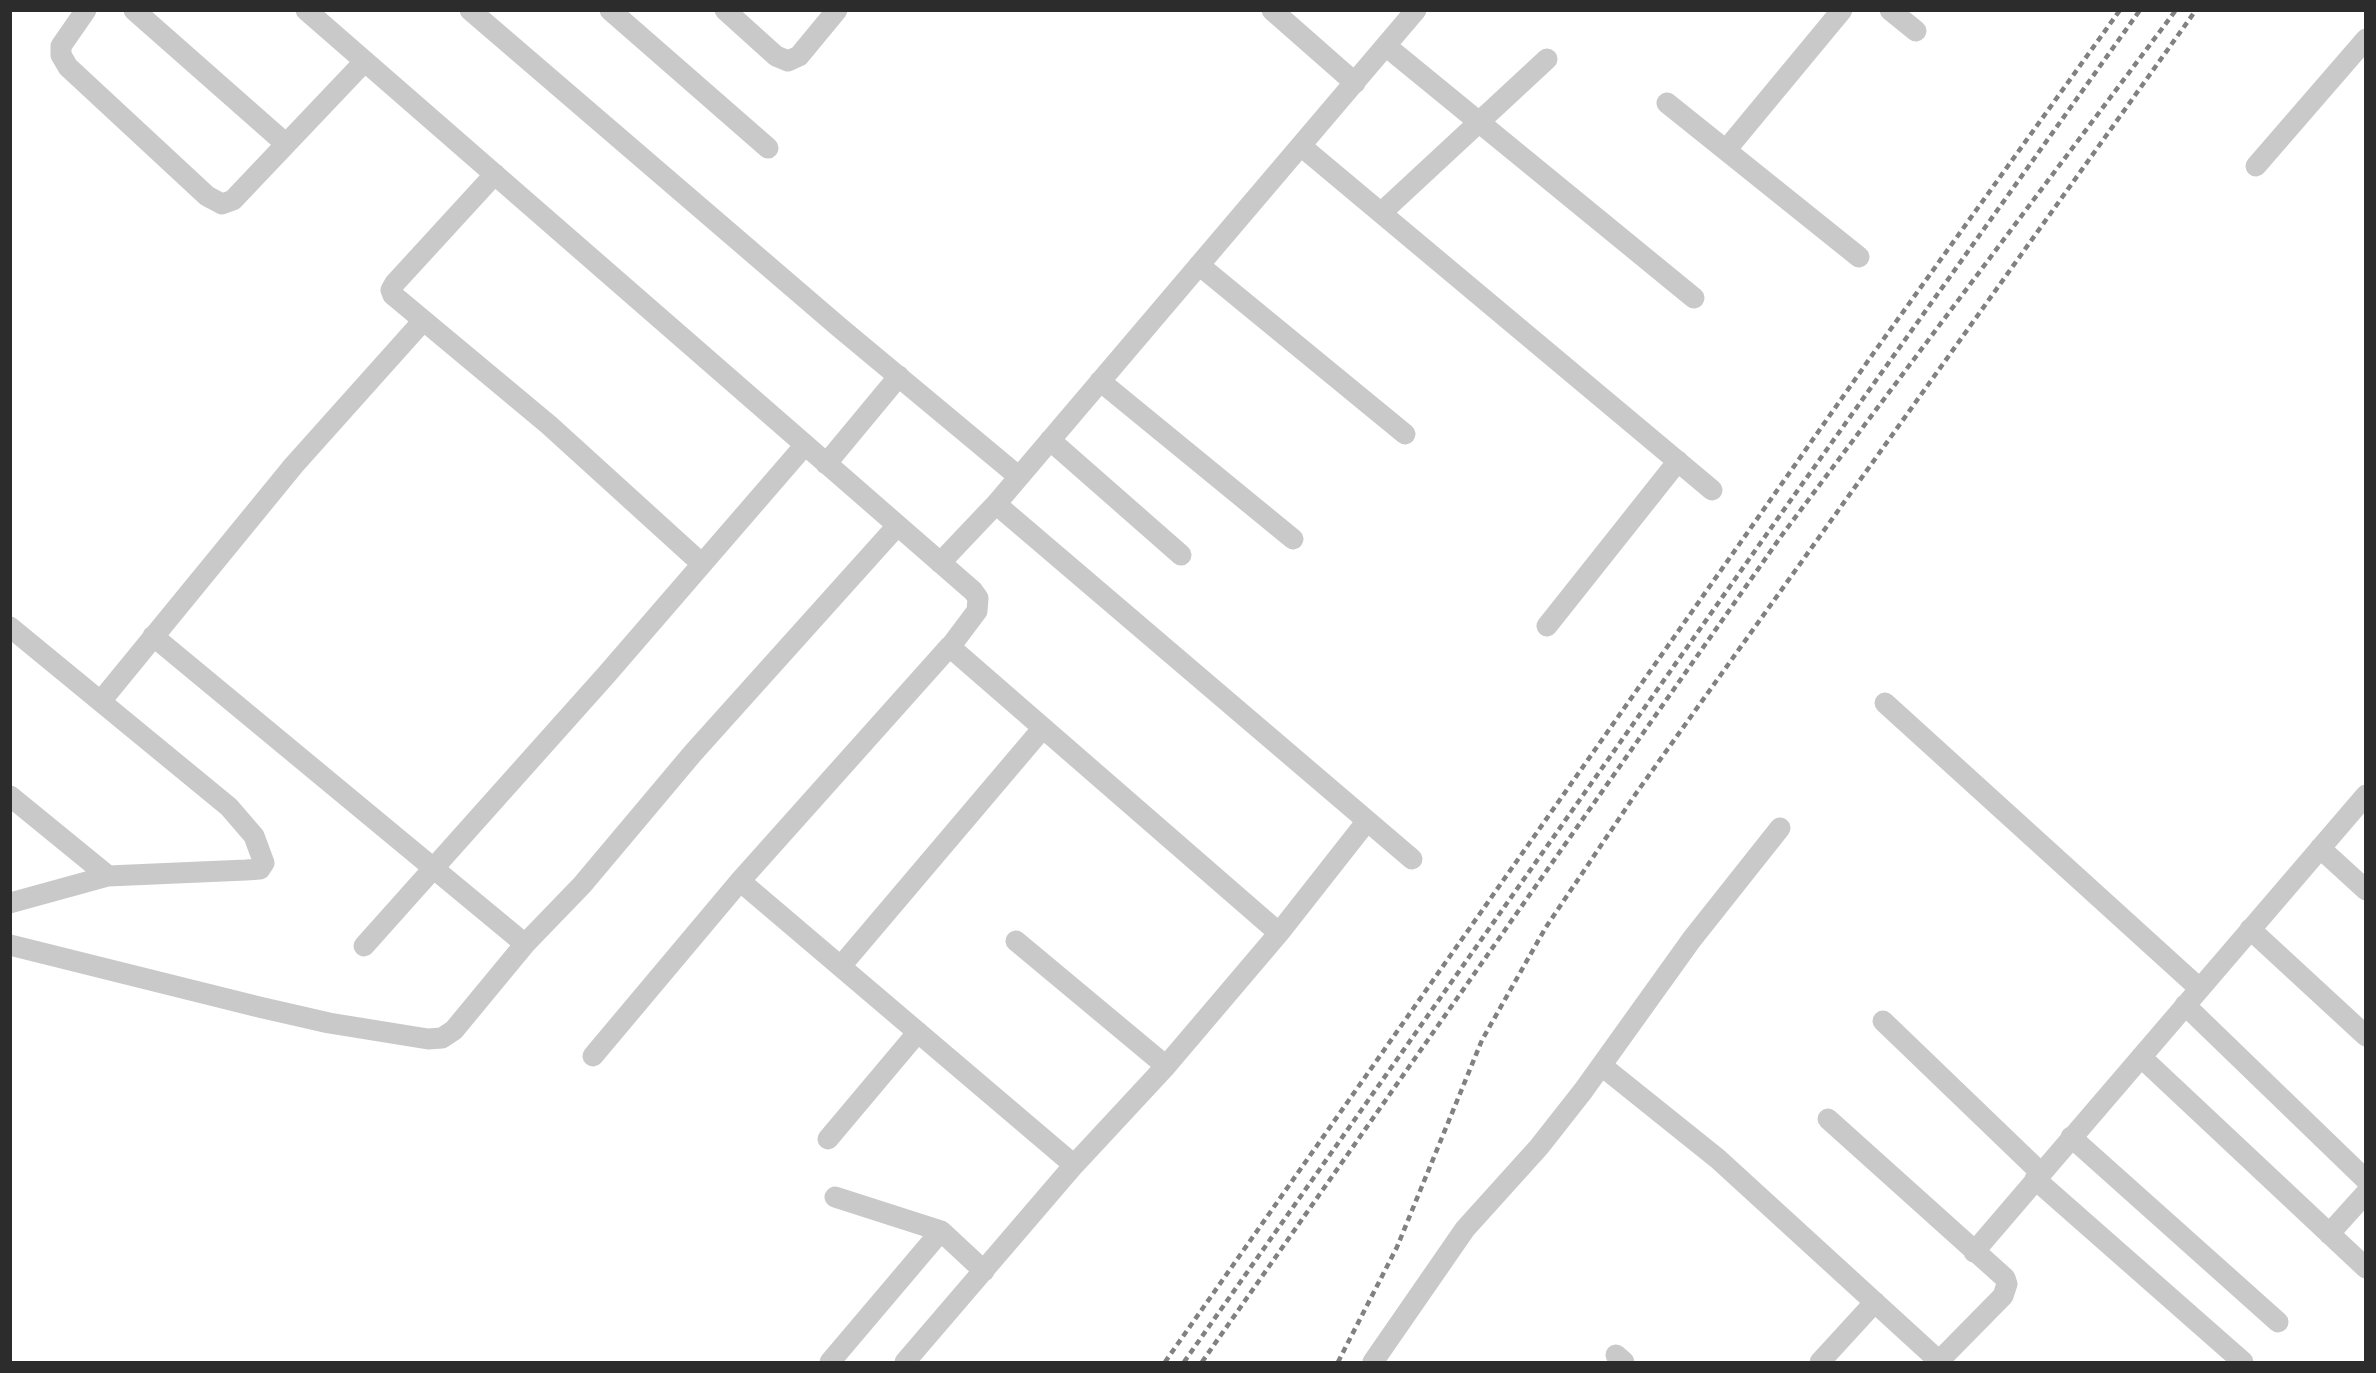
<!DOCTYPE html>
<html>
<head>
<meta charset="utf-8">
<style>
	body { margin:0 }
	#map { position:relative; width:2376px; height:1373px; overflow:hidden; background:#fff; font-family:"Fira Sans Condensed",sans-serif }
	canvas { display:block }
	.frame { position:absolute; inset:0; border:12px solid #2c2c2c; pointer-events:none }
</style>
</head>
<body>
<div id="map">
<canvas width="2376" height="1373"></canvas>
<div class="frame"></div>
</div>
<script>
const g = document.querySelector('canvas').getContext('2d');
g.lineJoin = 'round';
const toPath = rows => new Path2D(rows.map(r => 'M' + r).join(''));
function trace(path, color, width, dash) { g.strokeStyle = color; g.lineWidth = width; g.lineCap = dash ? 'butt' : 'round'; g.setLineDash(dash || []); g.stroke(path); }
const minor = toPath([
	[86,10,61,46,61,55,68,67,207,196,222,204,233,200,365,61],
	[134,10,286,144],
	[306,10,973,591,978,598,977,611,950,647,1279,933],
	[470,10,839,327,1018,476],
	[610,10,768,148],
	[725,10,776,56,788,61,799,56,837,10],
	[1272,10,1355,83],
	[1890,10,1916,31],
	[1386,46,1694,298],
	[1667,103,1859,257],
	[1301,146,1712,490],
	[1726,150,1842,10],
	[2256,166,2366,39],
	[495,174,395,283,391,290,393,295,549,425,702,564],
	[1381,213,1547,59],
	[1199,265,1405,434],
	[1100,381,1293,539],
	[1050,440,1181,555],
	[826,464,899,376],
	[940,563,996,504],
	[1547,626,1678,461],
	[10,627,229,807,254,836,264,863,260,869,246,870,108,876,10,903],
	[153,636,525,944,582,885,693,753,897,526],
	[101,701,294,465,422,322],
	[1885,703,2199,988],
	[10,796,108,876],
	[2320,848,2366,890],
	[1412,859,996,504,1416,10],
	[740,881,1074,1165],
	[2250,929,2366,1036],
	[1016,941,1166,1066],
	[10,945,259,1007,329,1023,428,1039,442,1038,454,1030,525,944],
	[364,946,607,674,805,445],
	[841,966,1042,729],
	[2185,1005,2366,1180],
	[1883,1021,2041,1173],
	[593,1056,740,881,950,646],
	[2141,1057,2366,1268],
	[1602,1066,1718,1159,1939,1361],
	[1828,1119,2005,1278,2007,1284,2003,1296,1938,1362],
	[2071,1137,2278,1322],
	[828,1139,918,1032],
	[2035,1179,2243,1362],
	[835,1197,941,1231,984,1271],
	[2329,1234,2366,1193],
	[1974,1252,2366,795],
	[1616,1355,1624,1362],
	[830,1362,941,1231],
	[905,1362,1074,1165,1166,1066,1279,933,1367,821],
	[1373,1362,1465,1229,1539,1147,1583,1091,1692,939,1780,828],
	[1820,1362,1875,1302]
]);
const rail = toPath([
	[1165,1362,1875,351,2120,10],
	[1184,1362,1783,511,2140,10],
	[1202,1362,1782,535,2176,10],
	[1338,1362,1397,1247,1482,1040,1546,927,1637,792,2196,10]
]);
trace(minor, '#c9c9c9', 21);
trace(rail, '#818181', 4.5, [6, 4.5]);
</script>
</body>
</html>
